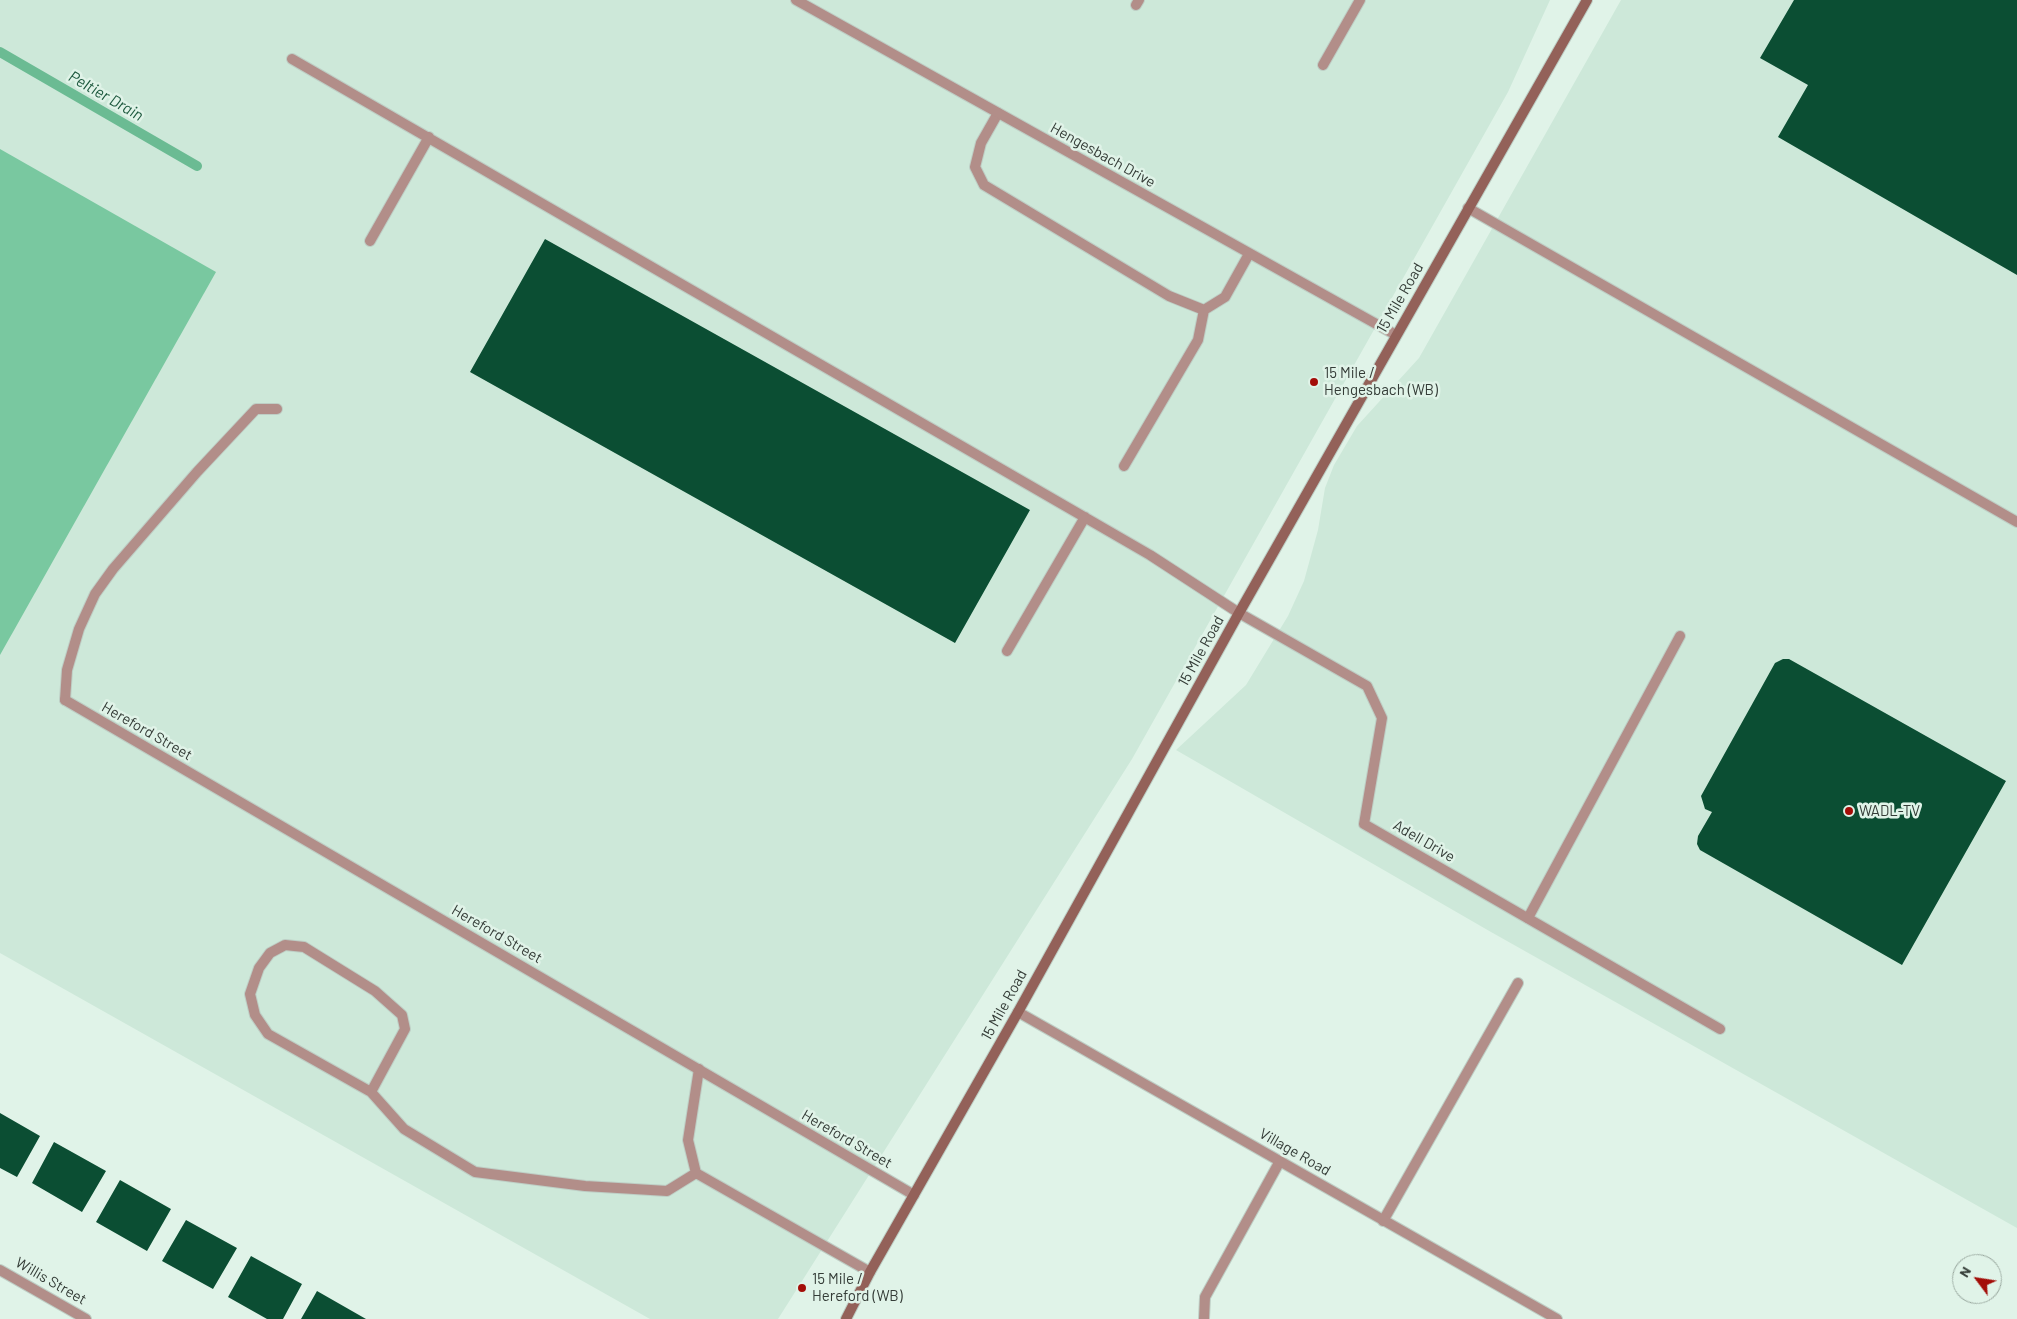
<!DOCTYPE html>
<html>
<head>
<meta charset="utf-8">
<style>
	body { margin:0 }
	#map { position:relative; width:2017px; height:1319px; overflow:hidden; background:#e0f3e8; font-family:Barlow,sans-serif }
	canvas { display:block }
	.north { position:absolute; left:1952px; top:1254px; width:50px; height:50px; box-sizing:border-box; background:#e0f3e8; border:1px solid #9baaa1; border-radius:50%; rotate:301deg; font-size:14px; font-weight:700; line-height:20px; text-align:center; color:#343c37 }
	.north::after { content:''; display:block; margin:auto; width:18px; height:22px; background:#a30d08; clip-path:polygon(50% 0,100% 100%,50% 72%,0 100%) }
</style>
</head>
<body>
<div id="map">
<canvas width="2017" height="1319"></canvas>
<div class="north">N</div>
</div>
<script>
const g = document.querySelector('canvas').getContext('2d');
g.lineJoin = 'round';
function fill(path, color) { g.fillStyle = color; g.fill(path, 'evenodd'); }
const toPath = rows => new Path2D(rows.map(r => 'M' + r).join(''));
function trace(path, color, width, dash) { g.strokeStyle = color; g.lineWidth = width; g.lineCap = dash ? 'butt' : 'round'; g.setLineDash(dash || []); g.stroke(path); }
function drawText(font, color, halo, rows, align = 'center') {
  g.font = font + ' Barlow,sans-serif'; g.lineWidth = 5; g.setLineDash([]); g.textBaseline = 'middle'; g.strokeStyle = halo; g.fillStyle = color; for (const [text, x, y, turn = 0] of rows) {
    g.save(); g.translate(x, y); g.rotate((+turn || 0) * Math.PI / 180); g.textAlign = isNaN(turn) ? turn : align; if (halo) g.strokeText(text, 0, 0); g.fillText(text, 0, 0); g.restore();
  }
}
const built = toPath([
	[0,0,1550,0,1508,92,1132,759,778,1319,650,1319,0,953],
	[1621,0,2017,0,2017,1228,1491,932,1176,750,1246,685,1288,616,1304,581,1318,530,1325,488,1334,465,1357,426,1419,358]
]);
const forest = toPath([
	[0,149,216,272,0,655]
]);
const stream = toPath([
	[0,52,197,166]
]);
const building = toPath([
	[1794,0,2017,0,2017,275,1778,137,1808,85,1760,58],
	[545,239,1030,510,955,643,470,372],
	[1783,659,1789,659,2006,781,1902,965,1700,850,1697,844,1698,836,1712,812,1705,809,1701,796,1775,663],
	[0,1113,40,1136,17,1177,0,1168],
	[54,1142,106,1171,82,1212,32,1183],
	[120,1180,171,1209,147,1251,96,1222],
	[186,1220,237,1248,213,1289,162,1261],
	[251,1256,302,1284,283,1319,267,1319,228,1297],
	[317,1291,366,1319,301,1319]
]);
const service = toPath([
	[1136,5,1139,0],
	[292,59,1150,555,1239,613],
	[1323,65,1360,0],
	[998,113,981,143,975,167,984,185,1169,296,1204,310,1225,297,1249,254],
	[1468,208,2017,522],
	[370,241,429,137],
	[1124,466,1198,340,1204,310],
	[1007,651,1085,517],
	[65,700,67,670,79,629,95,594,113,569,197,472,256,409,277,409],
	[1528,918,1680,636],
	[699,1069,688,1140,696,1173,870,1272],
	[371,1092,405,1029,402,1015,375,991,304,947,285,945,270,953,259,968,250,994,255,1015,268,1034,371,1092,404,1129,475,1172,585,1186,667,1191,696,1173],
	[1383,1221,1518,983],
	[1204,1319,1205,1297,1280,1161]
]);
const minor = toPath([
	[796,0,1396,335],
	[1239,613,1367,686,1382,718,1364,824,1720,1029],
	[65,700,914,1195],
	[1018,1012,1557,1319],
	[0,1270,86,1319]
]);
const secondary = toPath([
	[846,1319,870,1272,1018,1012,1239,613,1587,0]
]);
const markers = [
	[1314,382,5,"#a30d08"],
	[1849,811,5,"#a30d08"],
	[802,1288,5,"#a30d08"]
];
const streetNames = [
	["Hengesbach Drive",1103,155,29],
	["15 Mile Road",1400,298,-60],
	["15 Mile Road",1201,651,-61],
	["Hereford Street",147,731,30],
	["Adell Drive",1424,841,30],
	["Hereford Street",497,934,30],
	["15 Mile Road",1004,1005,-61],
	["Hereford Street",847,1139,30],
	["Village Road",1295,1152,30],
	["Willis Street",51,1281,30]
];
const poiNames = [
	["15 Mile /",1324,373],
	["Hengesbach (WB)",1324,390],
	["WADL-TV",1859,811],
	["15 Mile /",812,1279],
	["Hereford (WB)",812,1296]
];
const waterNames = [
	["Peltier Drain",106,96,30]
];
fill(built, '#cde8d9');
fill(forest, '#79c8a0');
trace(stream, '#6bbb93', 10);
fill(building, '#0b4e33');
trace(service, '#becec5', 12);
trace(minor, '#becec5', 12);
trace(secondary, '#becec5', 12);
trace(service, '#b28e89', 10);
trace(minor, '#b28e89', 10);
trace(secondary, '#936159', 10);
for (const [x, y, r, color] of markers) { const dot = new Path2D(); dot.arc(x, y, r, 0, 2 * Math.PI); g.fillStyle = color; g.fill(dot); trace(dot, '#e0f3e8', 2); }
drawText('15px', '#343c37', '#e0f3e8', streetNames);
drawText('15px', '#343c37', '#e0f3e8', poiNames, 'left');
drawText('italic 16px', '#1d593e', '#e0f3e8', waterNames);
</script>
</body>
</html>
